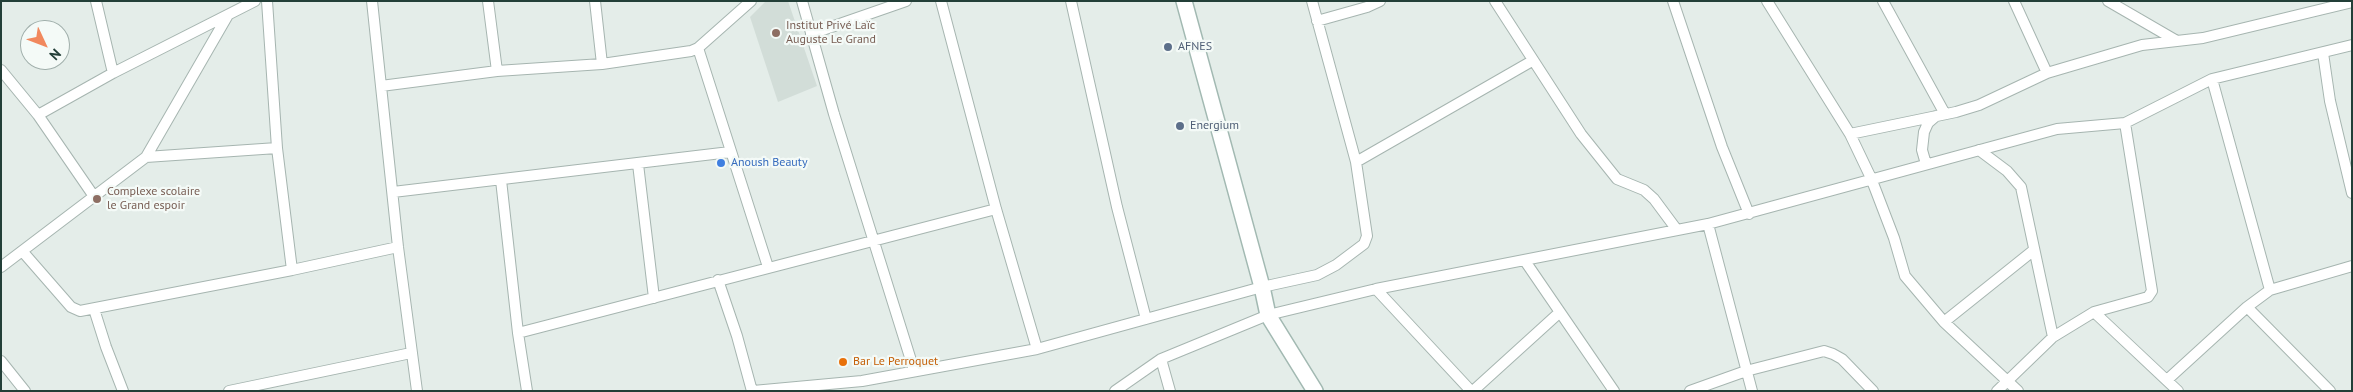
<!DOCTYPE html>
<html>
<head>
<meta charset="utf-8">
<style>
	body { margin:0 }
	#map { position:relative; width:2353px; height:392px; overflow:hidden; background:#e4ede9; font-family:"PT Sans",sans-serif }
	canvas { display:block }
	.frame { position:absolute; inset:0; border:2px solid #233f38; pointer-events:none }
	.north { position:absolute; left:20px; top:20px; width:50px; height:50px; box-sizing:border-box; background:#f4faf7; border:1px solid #a0afab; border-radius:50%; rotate:133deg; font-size:14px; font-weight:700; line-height:20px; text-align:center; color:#233f38 }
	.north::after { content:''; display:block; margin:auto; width:18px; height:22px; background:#f1885d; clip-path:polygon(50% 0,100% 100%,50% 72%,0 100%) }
</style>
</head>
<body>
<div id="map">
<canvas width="2353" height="392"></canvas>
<div class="frame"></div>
<div class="north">N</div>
</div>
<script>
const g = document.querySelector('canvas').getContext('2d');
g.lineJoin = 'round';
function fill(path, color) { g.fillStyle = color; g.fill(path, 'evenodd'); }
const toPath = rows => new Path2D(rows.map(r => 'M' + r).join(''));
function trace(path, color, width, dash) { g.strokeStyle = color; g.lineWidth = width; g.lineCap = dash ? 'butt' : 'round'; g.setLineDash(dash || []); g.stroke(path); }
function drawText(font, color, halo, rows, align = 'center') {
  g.font = font + ' "PT Sans",sans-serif'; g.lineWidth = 4.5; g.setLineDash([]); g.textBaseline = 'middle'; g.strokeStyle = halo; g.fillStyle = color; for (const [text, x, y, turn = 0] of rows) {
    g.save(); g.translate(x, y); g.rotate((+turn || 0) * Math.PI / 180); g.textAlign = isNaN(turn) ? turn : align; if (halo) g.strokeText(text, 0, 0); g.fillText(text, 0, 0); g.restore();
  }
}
const built = toPath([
	[766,1,788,1,817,86,778,102,750,17]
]);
const street = toPath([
	[96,1,113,73],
	[267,1,277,148,292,270],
	[372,1,398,247,417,391],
	[488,1,497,71],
	[595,1,602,64],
	[802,1,834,114,914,370],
	[941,1,996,209,1037,349],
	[1071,1,1117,207,1146,319],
	[1495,1,1581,134,1617,179,1644,190,1654,199,1677,230],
	[1673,1,1722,147,1749,214],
	[1767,1,1850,134],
	[1883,1,1945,114],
	[2014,1,2047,73],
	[2108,1,2177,41],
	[1317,21,1367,7,1380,1],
	[811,34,906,1],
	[698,48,768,267],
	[2323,53,2330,101,2352,193],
	[1,70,38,115,93,195],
	[2212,79,2270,290],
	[381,86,497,71,602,64,691,51,698,48,751,1],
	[38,115,113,73,255,1],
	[1979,150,2007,171,2021,187,2053,337],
	[146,157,228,15],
	[1356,162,1532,61],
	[638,164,654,298],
	[1926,164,1922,150,1924,132,1928,123,1936,116],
	[501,180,518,333,527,391],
	[393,192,730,152],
	[1708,224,1752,391],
	[23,252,71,307,80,311,292,270,398,247],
	[1525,261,1614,391],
	[1,267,146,157,277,148],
	[718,280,737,336,752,391],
	[1376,289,1471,391],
	[2247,307,2330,391],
	[94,309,106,347,123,391],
	[2094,312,2178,391],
	[1944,322,2034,250],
	[518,333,996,209],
	[1161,359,1170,391],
	[1,361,25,391],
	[2167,380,2247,307,2270,290,2352,266],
	[229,391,411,353],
	[753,391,862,381,1037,349,1262,287,1317,275,1336,265,1364,244,1367,236,1356,162,1312,1],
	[1115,391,1161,359,1268,315,1376,289,1708,224,2057,129,2125,123,2212,79,2352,45],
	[1473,391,1560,312],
	[1690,391,1746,371,1824,351,1833,354,1842,359,1873,391],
	[1997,391,2053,337,2094,312,2148,297,2152,291,2125,123],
	[2018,391,1944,322,1905,276,1894,238,1871,178,1850,134,1956,112,1979,105,2047,73,2142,45,2203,38,2352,2]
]);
const secondary = toPath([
	[1184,1,1262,287,1268,315,1315,391]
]);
const markers = [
	[776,33,5,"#8d6e63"],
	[1168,47,5,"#5c6f8a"],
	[1180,126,5,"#5c6f8a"],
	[721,163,5,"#3f7fe0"],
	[97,199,5,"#8d6e63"],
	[843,362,5,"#e8710a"]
];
const educationNames = [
	["Institut Privé Laïc",786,26],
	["Auguste Le Grand",786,40],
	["Complexe scolaire",107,192],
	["le Grand espoir",107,206]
];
const serviceNames = [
	["AFNES",1178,47],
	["Energium",1190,126]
];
const shopNames = [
	["Anoush Beauty",731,163]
];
const foodNames = [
	["Bar Le Perroquet",853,362]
];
fill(built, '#d2ddd8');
trace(street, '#a6b5b0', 12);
trace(secondary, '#a2b9b2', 18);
trace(street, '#fff', 10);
trace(secondary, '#fff', 15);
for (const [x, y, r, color] of markers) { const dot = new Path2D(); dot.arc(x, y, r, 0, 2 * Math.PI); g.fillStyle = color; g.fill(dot); trace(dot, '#f4faf7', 2); }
drawText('12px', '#785e54', '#f4faf7', educationNames, 'left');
drawText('12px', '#4e5e75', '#f4faf7', serviceNames, 'left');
drawText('12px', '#366cbe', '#f4faf7', shopNames, 'left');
drawText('12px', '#c56008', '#f4faf7', foodNames, 'left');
</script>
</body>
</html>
